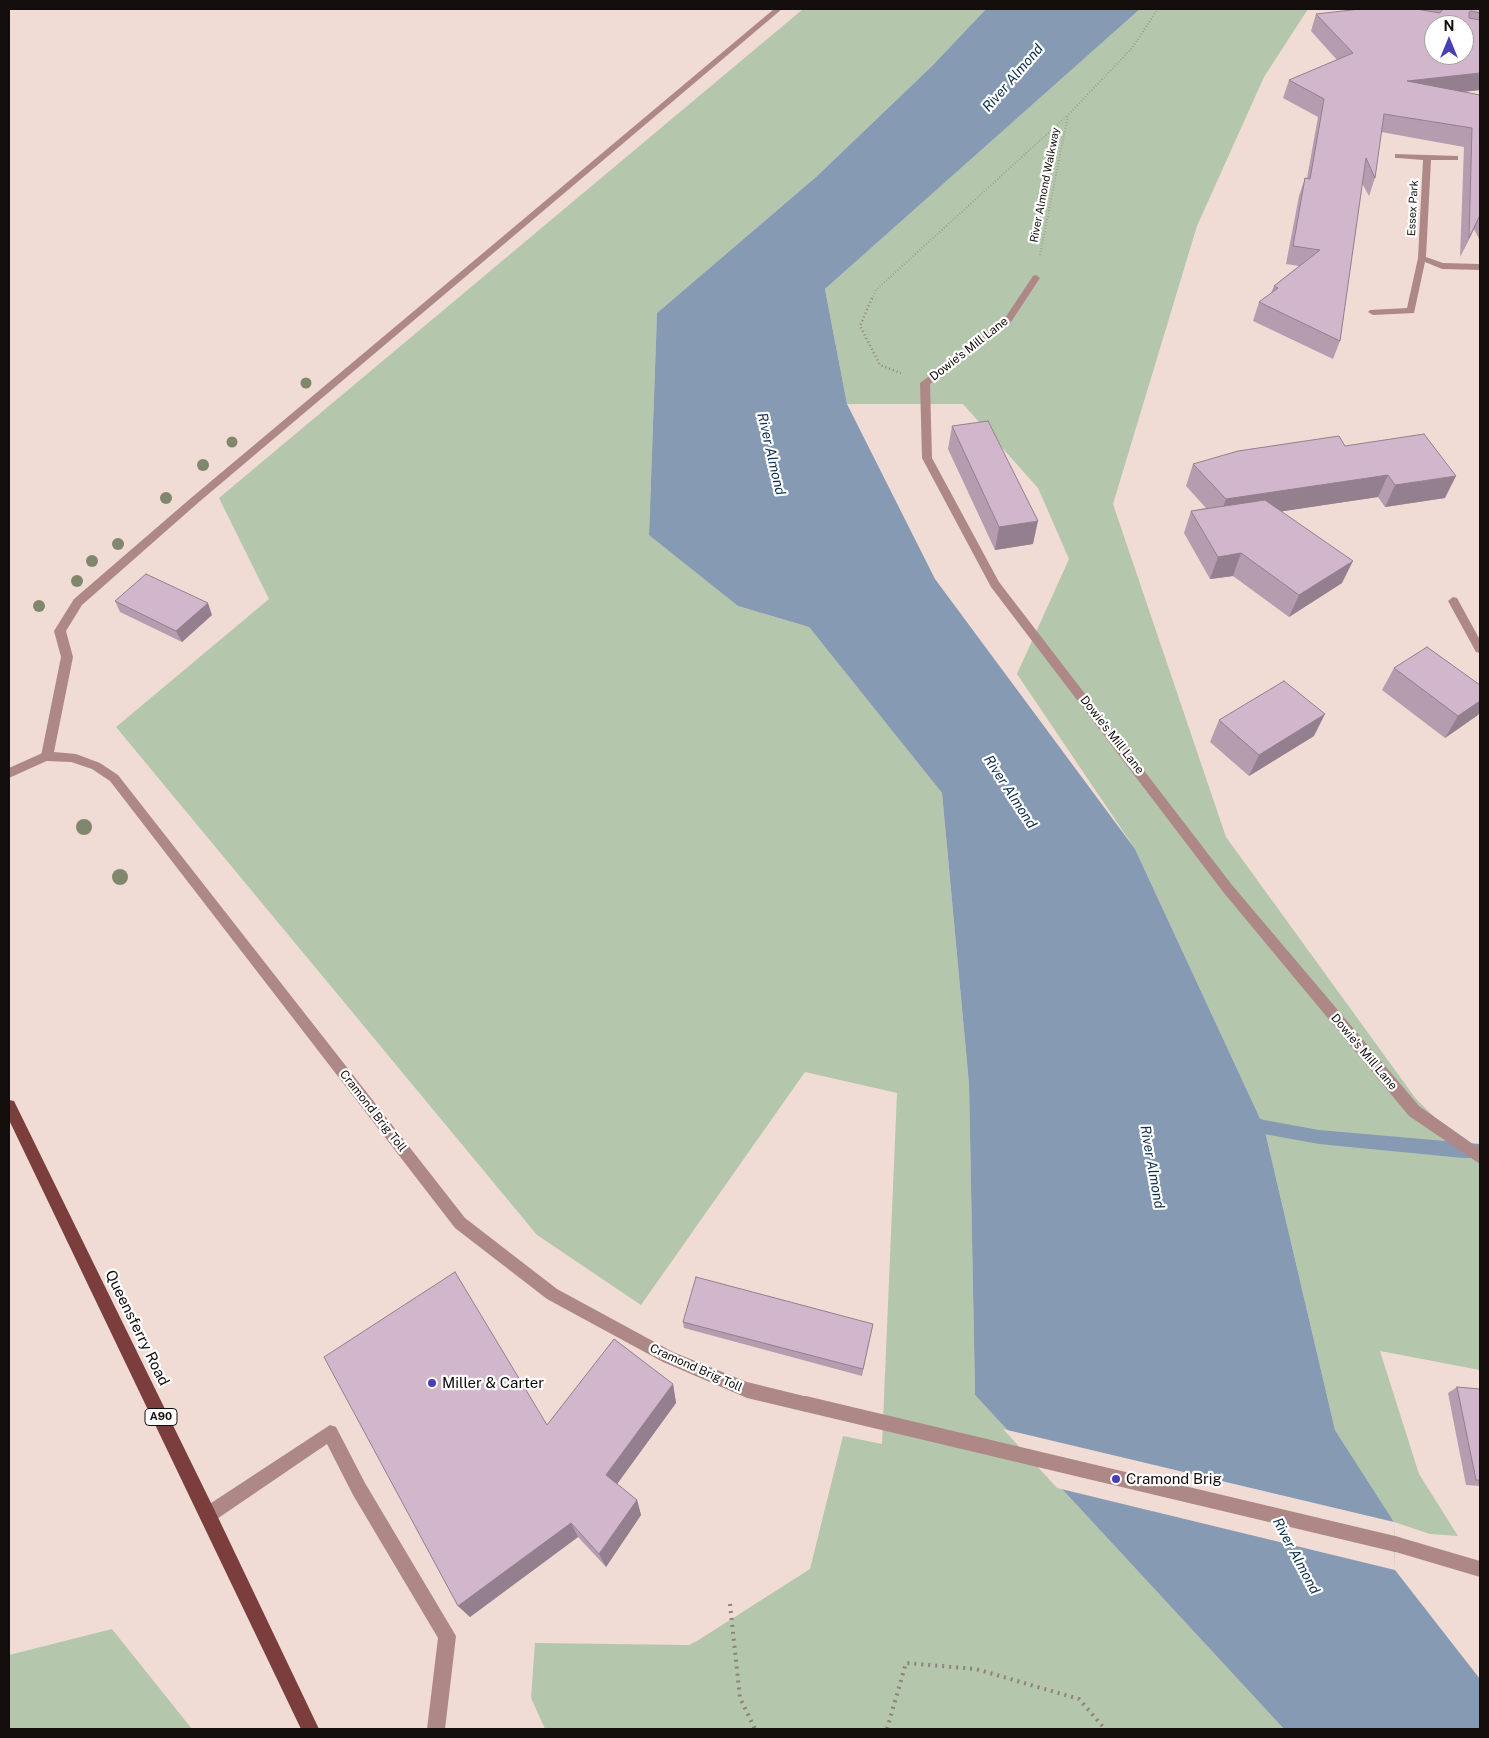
<!DOCTYPE html>
<html>
<head>
<meta charset="utf-8">
<style>
	body { margin:0 }
	#map { position:relative; width:1489px; height:1738px; overflow:hidden; background:#f0dcd5; font-family:"Public Sans",sans-serif }
	canvas { display:block }
	.frame { position:absolute; inset:0; border:10px solid #130d0b; pointer-events:none }
	.north { position:absolute; left:1424px; top:15px; width:50px; height:50px; box-sizing:border-box; background:#fff; border:1px solid #a19e9d; border-radius:50%; rotate:0deg; font-size:14px; font-weight:700; line-height:20px; text-align:center; color:#130d0b }
	.north::after { content:''; display:block; margin:auto; width:18px; height:22px; background:#473fb5; clip-path:polygon(50% 0,100% 100%,50% 72%,0 100%) }
</style>
</head>
<body>
<div id="map">
<canvas width="1489" height="1738"></canvas>
<div class="frame"></div>
<div class="north">N</div>
</div>
<script>
const g = document.querySelector('canvas').getContext('2d');
g.lineJoin = 'round';
function fill(path, color) { g.fillStyle = color; g.fill(path, 'evenodd'); }
const toPath = rows => new Path2D(rows.map(r => 'M' + r).join(''));
function trace(path, color, width, dash) { g.strokeStyle = color; g.lineWidth = width; g.lineCap = dash ? 'butt' : 'round'; g.setLineDash(dash || []); g.stroke(path); }
function drawText(font, color, halo, rows, align = 'center') {
  g.font = font + ' "Public Sans",sans-serif'; g.lineWidth = 4.5; g.setLineDash([]); g.textBaseline = 'middle'; g.strokeStyle = halo; g.fillStyle = color; for (const [text, x, y, turn = 0] of rows) {
    g.save(); g.translate(x, y); g.rotate((+turn || 0) * Math.PI / 180); g.textAlign = isNaN(turn) ? turn : align; if (halo) g.strokeText(text, 0, 0); g.fillText(text, 0, 0); g.restore();
  }
}
const green = toPath([
	[803,9,986,9,932,66,816,177,657,313,649,534,738,606,809,627,942,793,969,1084,975,1395,1284,1729,545,1729,531,1698,535,1643,689,1645,697,1641,810,1569,843,1436,882,1444,897,1093,805,1072,641,1305,537,1235,116,727,269,599,219,498],
	[1140,9,1308,9,1264,77,1197,226,1113,504,1226,837,1416,1099,1480,1162,1480,1370,1380,1351,1419,1474,1458,1536,1430,1534,1394,1522,1335,1430,1264,1127,1135,849,1017,674,1069,559,1038,488,963,404,847,404,825,289],
	[112,1629,192,1729,9,1729,9,1655]
]);
const water = toPath([
	[986,9,1140,9,825,289,847,404,935,579,1135,849,1264,1127,1335,1430,1394,1522,1395,1570,1480,1679,1480,1729,1284,1729,975,1395,969,1084,942,793,809,627,738,606,649,535,657,313,816,177,932,66]
]);
const pier = toPath([
	[1003,1429,1394,1522,1395,1570,1057,1488]
]);
const stream = toPath([
	[1246,1114,1264,1120,1319,1130,1480,1144,1480,1158,1463,1158,1319,1144,1264,1134,1241,1126,1238,1121,1241,1116,1246,1114]
]);
const pathFar2 = toPath([
	[1040,255,1068,115,1132,48,1158,9],
	[872,299,876,290,1068,115]
]);
const pathFar1 = toPath([
	[872,298,860,326,880,365,901,373]
]);
const path = toPath([
	[730,1604,740,1698,755,1729],
	[887,1729,906,1663,976,1669,1079,1699,1105,1729]
]);
const service = toPath([
	[774,9,782,9,199,502,82,605,66,631,73,657,54,752,76,754,100,763,118,775,465,1218,557,1289,673,1352,747,1382,812,1398,814,1404,812,1410,806,1412,747,1398,663,1362,547,1299,455,1228,110,781,92,769,71,762,47,761,41,756,61,657,54,631,74,599,191,498,774,9],
	[1453,597,1457,598,1480,640,1480,653,1476,652,1448,601,1453,597],
	[330,1425,336,1427,365,1483,456,1636,445,1729,427,1729,438,1638,353,1495,327,1444,214,1521,208,1523,202,1521,200,1515,202,1509,330,1425]
]);
const pedestrian = toPath([
	[806,1396,1395,1536,1401,1538,1403,1544,1401,1550,1395,1552,806,1412,800,1410,798,1404,800,1398,806,1396]
]);
const minor = toPath([
	[1395,154,1458,156,1458,160,1431,160,1426,257,1443,263,1480,264,1480,270,1442,269,1425,262,1414,313,1373,315,1368,312,1370,310,1407,308,1418,258,1423,160,1398,158,1395,158,1395,154],
	[1036,275,1040,278,1009,325,930,384,932,458,999,582,1232,885,1419,1106,1480,1149,1480,1164,1409,1116,1224,893,991,587,922,458,920,383,1003,321,1033,276,1036,275],
	[47,751,51,753,53,756,51,759,9,778,9,768,47,751],
	[1395,1536,1480,1561,1480,1577,1389,1550,1387,1544,1389,1538,1395,1536]
]);
const primary = toPath([
	[9,1100,14,1101,214,1509,319,1729,301,1729,9,1120,9,1100]
]);
const trees = [
	[306,383,5.5],
	[232,442,5.5],
	[203,465,6],
	[166,498,6],
	[118,544,6],
	[92,561,6],
	[77,581,6],
	[39,606,6],
	[84,827,8],
	[120,877,8]
];
const wall = toPath([
	[1419,9,1480,9,1480,90,1462,92,1480,95,1480,241,1474,229,1460,257,1464,147,1381,132,1375,178,1369,196,1362,183,1340,341,1333,359,1253,321,1259,302,1271,293,1274,286,1299,266,1286,264,1299,196,1305,178,1307,178,1318,117,1283,98,1289,80,1337,60,1311,31,1316,14],
	[952,426,1033,544,995,550,948,449],
	[1345,446,1445,498,1385,507,1378,497,1282,511,1342,583,1289,617,1233,576,1210,579,1184,533,1191,511,1206,508,1186,486,1193,464],
	[115,601,212,615,182,642,120,612],
	[1394,668,1480,685,1480,711,1478,715,1445,738,1382,690],
	[1219,720,1314,736,1249,776,1210,742],
	[683,1322,873,1324,862,1376,684,1328],
	[673,1384,676,1403,617,1484,637,1500,641,1515,606,1567,578,1537,470,1617,458,1606,547,1425],
	[1457,1387,1480,1389,1480,1486,1466,1485,1448,1393]
]);
const shadedWall = toPath([
	[1480,73,1480,90,1400,99,1407,81],
	[1480,215,1474,229,1460,257,1469,238],
	[1388,475,1378,497,1218,521,1226,499],
	[1456,476,1445,498,1385,507,1395,485],
	[1038,521,1033,544,995,550,999,527],
	[1241,553,1233,576,1210,579,1218,557],
	[1353,561,1342,583,1289,617,1299,595],
	[208,603,212,615,182,642,176,631],
	[1480,701,1480,711,1478,715,1445,738,1458,716],
	[1325,714,1314,736,1249,776,1259,755],
	[673,1384,676,1403,612,1491,606,1475],
	[637,1500,641,1515,606,1567,599,1554],
	[571,1523,578,1537,470,1617,458,1606]
]);
const building = toPath([
	[1361,9,1416,9,1440,13,1443,9,1480,9,1480,13,1471,11,1469,12,1469,18,1480,20,1480,73,1407,81,1480,95,1480,215,1469,238,1472,128,1384,114,1375,178,1366,158,1340,341,1259,302,1278,288,1274,286,1320,250,1293,246,1305,178,1310,179,1324,99,1289,80,1353,53,1316,14,1361,9],
	[1434,25,1464,25,1464,55,1434,55,1434,25],
	[988,421,1038,521,999,527,952,426,988,421],
	[1424,434,1456,476,1395,485,1388,475,1226,499,1193,464,1238,451,1339,436,1345,446,1424,434],
	[1265,500,1353,561,1299,595,1241,553,1218,557,1191,511,1265,500],
	[146,574,208,603,176,631,115,601,146,574],
	[1427,647,1480,685,1480,701,1458,716,1394,668,1427,647],
	[1284,681,1325,714,1259,755,1219,720,1284,681],
	[455,1272,547,1425,614,1339,673,1384,606,1475,637,1500,599,1554,571,1523,458,1606,324,1357,455,1272],
	[696,1277,873,1324,863,1369,683,1322,696,1277],
	[1457,1387,1480,1389,1480,1480,1476,1480,1457,1387]
]);
const markers = [
	[432,1383,5,"#473fb5"],
	[1116,1479,5,"#473fb5"]
];
const farStreetnames = [
	["River Almond Walkway",1045,185,-79],
	["Essex Park",1413,208,-87]
];
const shields = [
	[161,1417,32]
];
const shieldNames = [
	["A90",161,1417]
];
const streetNames = [
	["Dowie's Mill Lane",969,349,-38],
	["Dowie's Mill Lane",1112,735,52],
	["Dowie's Mill Lane",1364,1052,50],
	["Cramond Brig Toll",373,1111,52],
	["Cramond Brig Toll",696,1368,24]
];
const waterNames = [
	["River Almond",1013,78,-49],
	["River Almond",771,454,77],
	["River Almond",1010,792,57],
	["River Almond",1152,1167,80],
	["River Almond",1296,1556,62]
];
const nearStreetnames = [
	["Queensferry Road",137,1328,64]
];
const nearPoinames = [
	["Miller & Carter",442,1383],
	["Cramond Brig",1126,1479]
];
fill(green, '#b4c7ac');
fill(water, '#869bb3');
fill(pier, '#f0dcd5');
fill(stream, '#869bb3');
trace(pathFar2, '#8f817c', 2, [0.5, 2.5]);
trace(pathFar1, '#8f817c', 2.5, [1, 3]);
trace(path, '#8f817c', 4, [2, 5]);
fill(service, '#ae8886');
fill(pedestrian, '#ae8886');
fill(minor, '#ae8886');
fill(primary, '#7c3d3d');
g.fillStyle = '#81876c';
for (const [x, y, r] of trees) { g.beginPath(); g.arc(x, y, r, 0, 2 * Math.PI); g.fill(); }
fill(wall, '#b59daf');
fill(shadedWall, '#937f8e');
fill(building, '#d2b6cb');
trace(building, '#937f8e', 1);
for (const [x, y, r, color] of markers) { const dot = new Path2D(); dot.arc(x, y, r, 0, 2 * Math.PI); g.fillStyle = color; g.fill(dot); trace(dot, '#fff', 2); }
drawText('11px', '#130d0b', '#fff', farStreetnames);
for (const [x, y, w] of shields) { const box = new Path2D(); box.roundRect(x - w / 2, y - 8.5, w, 17, 4); g.fillStyle = '#fff'; g.fill(box); trace(box, '#130d0b', 1); }
drawText('bold 11px', '#130d0b', null, shieldNames);
drawText('12px', '#130d0b', '#fff', streetNames);
drawText('italic 14px', '#0b2d4f', '#fff', waterNames);
drawText('15px', '#130d0b', '#fff', nearStreetnames);
drawText('15px', '#130d0b', '#fff', nearPoinames, 'left');
</script>
</body>
</html>
